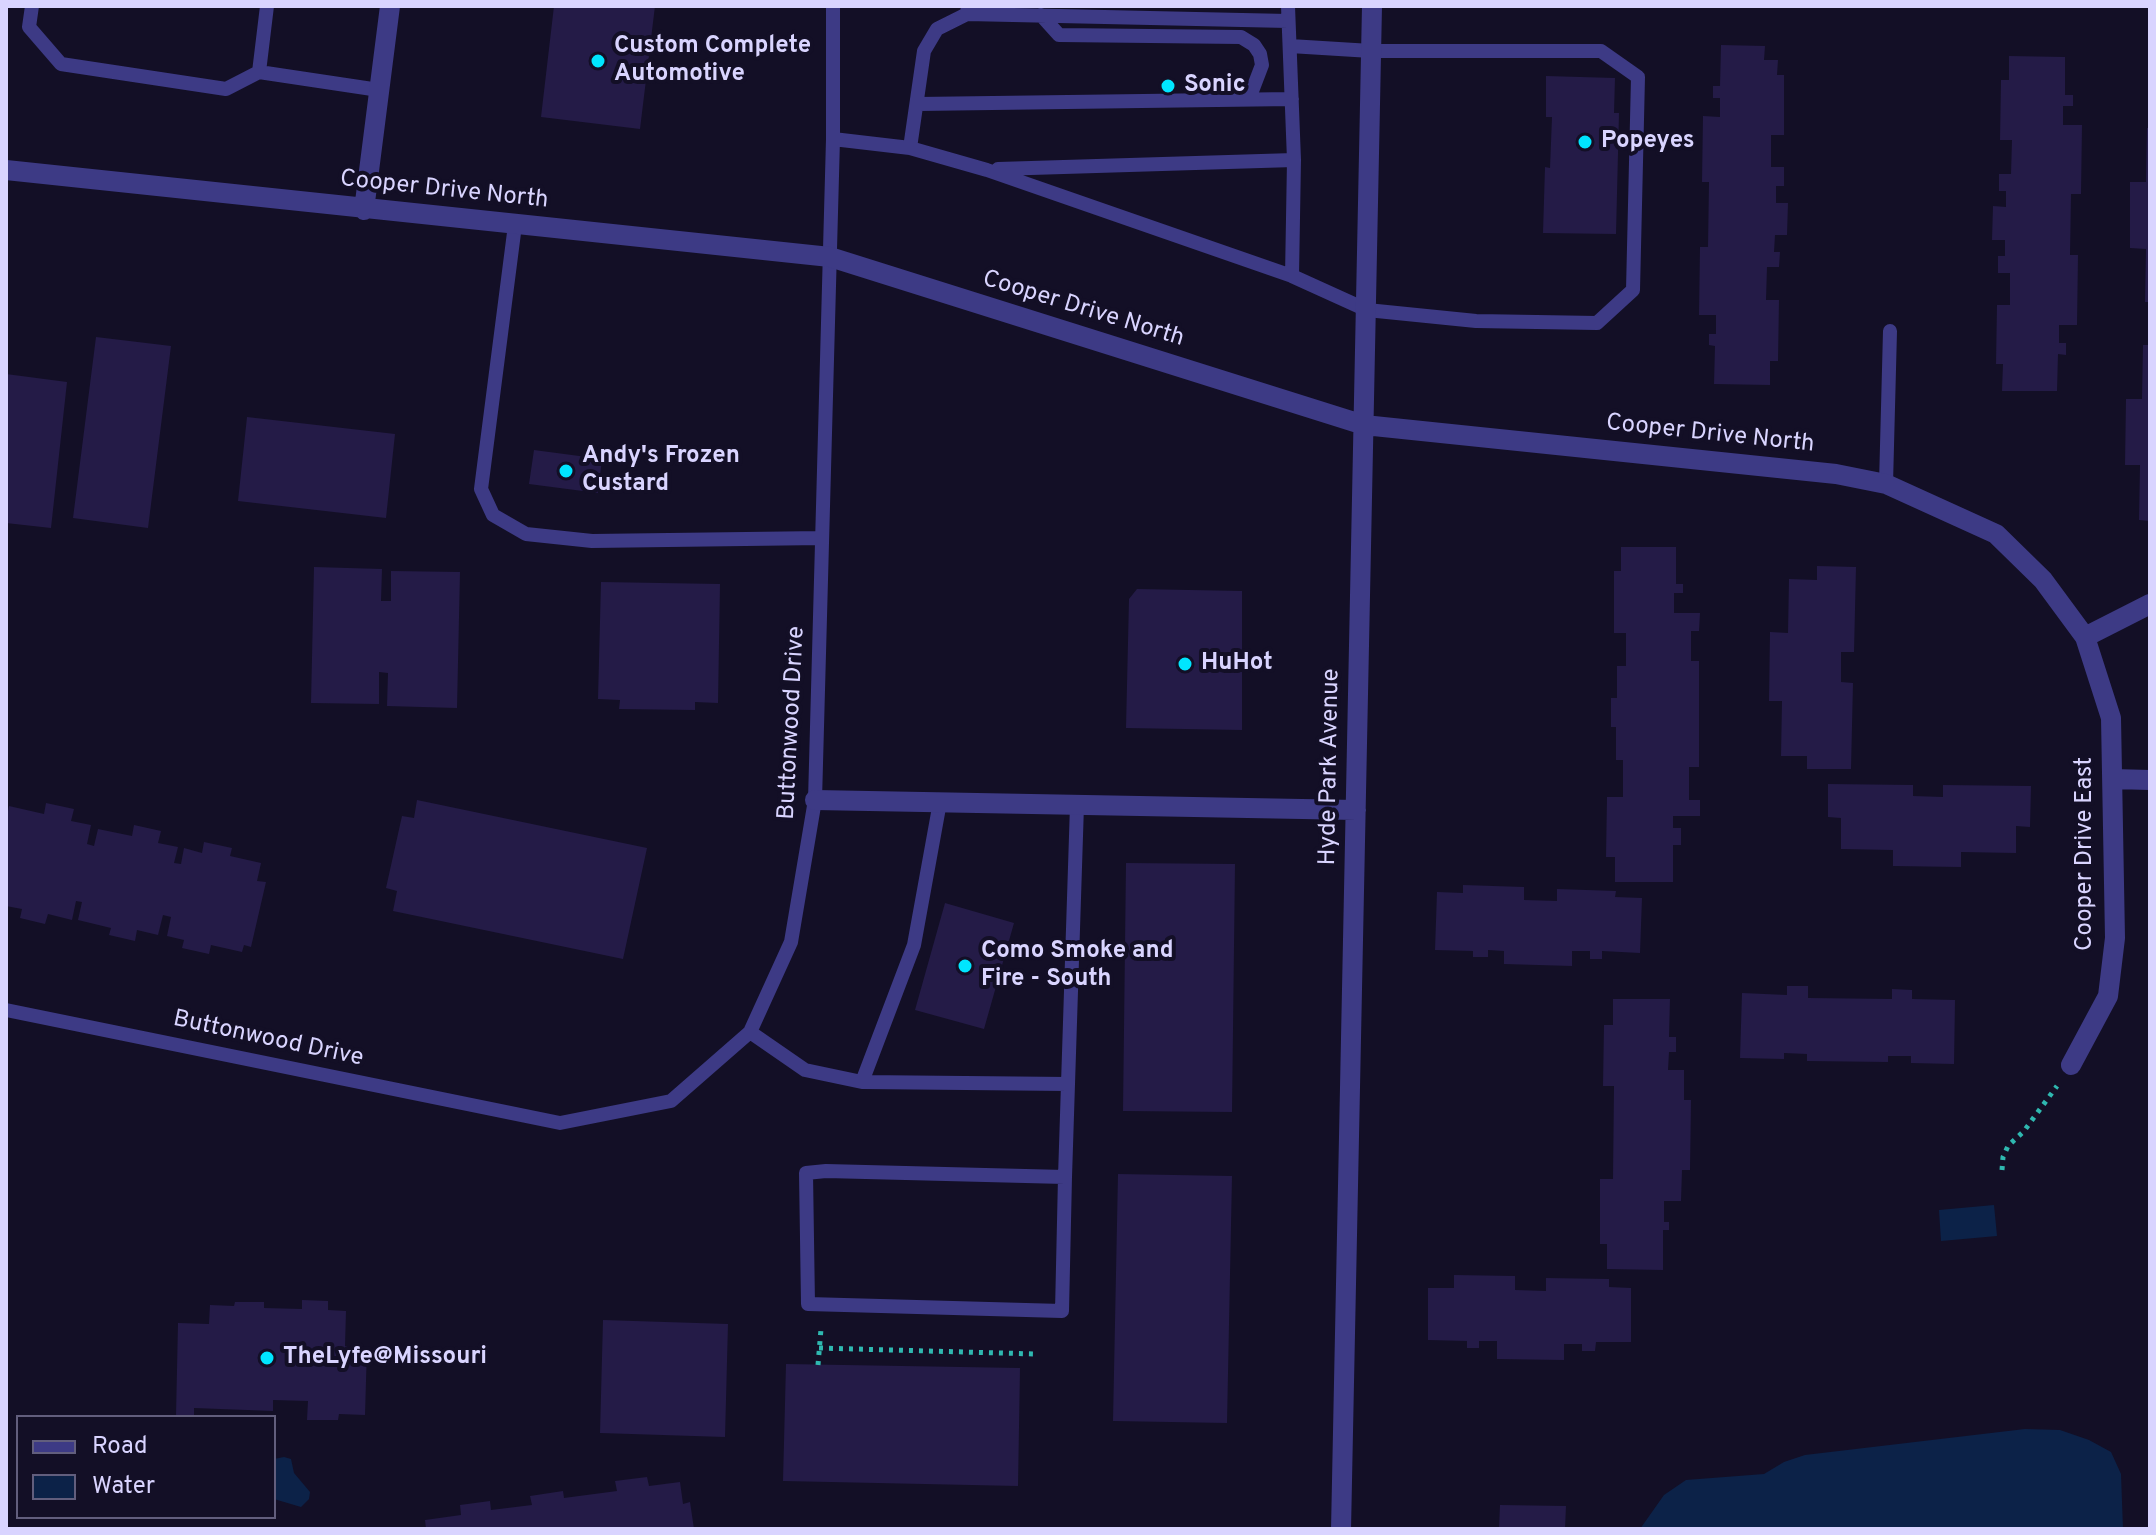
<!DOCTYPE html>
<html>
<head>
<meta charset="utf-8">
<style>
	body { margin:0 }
	#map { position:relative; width:2156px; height:1535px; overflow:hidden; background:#130f26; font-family:Overpass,sans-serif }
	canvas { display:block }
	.frame { position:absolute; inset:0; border:8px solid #d9d4ff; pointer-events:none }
	.legend { position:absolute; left:16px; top:1415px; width:260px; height:104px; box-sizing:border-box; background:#130f26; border:2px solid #625e7d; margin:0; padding:10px 14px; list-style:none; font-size:24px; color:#d9d4ff }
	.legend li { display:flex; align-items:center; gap:16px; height:40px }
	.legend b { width:40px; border:2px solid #625e7d }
</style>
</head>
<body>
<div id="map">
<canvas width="2156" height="1535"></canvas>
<div class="frame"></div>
<ul class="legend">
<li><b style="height:10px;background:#3d3a85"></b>Road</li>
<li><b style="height:22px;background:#0c2248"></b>Water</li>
</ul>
</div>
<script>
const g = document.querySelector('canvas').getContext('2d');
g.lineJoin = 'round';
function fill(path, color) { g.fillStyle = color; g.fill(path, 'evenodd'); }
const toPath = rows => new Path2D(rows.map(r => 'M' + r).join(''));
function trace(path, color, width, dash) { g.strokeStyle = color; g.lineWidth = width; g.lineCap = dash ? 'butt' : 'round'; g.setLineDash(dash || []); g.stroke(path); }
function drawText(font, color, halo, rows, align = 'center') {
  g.font = font + ' Overpass,sans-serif'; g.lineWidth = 8; g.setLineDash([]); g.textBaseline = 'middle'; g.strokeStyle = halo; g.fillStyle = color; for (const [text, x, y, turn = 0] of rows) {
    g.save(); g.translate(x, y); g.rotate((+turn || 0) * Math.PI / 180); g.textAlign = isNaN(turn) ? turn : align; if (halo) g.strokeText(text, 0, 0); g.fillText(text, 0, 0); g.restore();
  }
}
const water = toPath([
	[1994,1205,1997,1236,1941,1241,1939,1210],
	[2025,1429,2060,1430,2089,1440,2111,1452,2121,1474,2123,1529,1640,1529,1664,1495,1686,1480,1764,1474,1784,1462,1805,1455],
	[284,1457,291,1459,294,1473,310,1492,309,1499,301,1507,274,1499,274,1459]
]);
const building = toPath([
	[554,6,655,6,640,129,541,117],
	[1721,45,1765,46,1764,60,1778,60,1777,75,1784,75,1784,135,1771,135,1771,167,1784,167,1784,186,1776,186,1776,203,1788,203,1787,235,1775,235,1774,252,1780,252,1779,267,1767,267,1766,300,1779,300,1778,361,1770,361,1770,385,1714,384,1715,346,1709,345,1709,334,1716,334,1716,315,1699,315,1700,247,1708,247,1709,182,1702,182,1703,116,1720,117,1720,98,1713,98,1713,86,1720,86],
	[2009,56,2065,57,2065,95,2073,95,2073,106,2063,106,2063,125,2082,125,2081,194,2071,194,2070,255,2078,255,2077,325,2059,325,2059,343,2066,343,2066,355,2058,354,2057,391,2002,391,2003,364,1996,364,1997,305,2010,305,2010,273,1998,273,1998,256,2005,256,2005,240,1992,240,1993,206,2006,207,2006,191,1999,191,1999,174,2011,174,2012,140,2000,140,2001,80,2009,80],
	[1546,76,1615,78,1614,113,1619,113,1616,234,1543,233,1545,167,1550,168,1552,117,1546,117],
	[2147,128,2150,128,2150,302,2145,302,2146,249,2130,248,2130,182,2146,182],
	[96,337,171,346,148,528,73,518],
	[2143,345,2150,345,2150,521,2139,520,2140,465,2125,465,2126,399,2142,399],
	[6,374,67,382,51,528,6,523],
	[247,417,395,434,386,518,238,501],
	[534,450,602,459,598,493,529,484],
	[1621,547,1676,547,1676,584,1683,584,1683,593,1674,593,1674,613,1700,613,1699,631,1691,631,1691,661,1699,661,1699,767,1689,767,1689,800,1700,800,1700,816,1673,816,1673,828,1681,828,1681,845,1673,845,1673,882,1615,882,1615,857,1606,857,1607,797,1623,797,1623,760,1616,760,1616,727,1611,727,1611,698,1617,698,1617,666,1626,666,1626,633,1614,633,1614,571,1621,571],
	[1817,566,1856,567,1854,652,1841,652,1841,682,1853,683,1851,769,1807,769,1807,756,1781,756,1782,701,1769,701,1770,632,1788,633,1789,579,1817,580],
	[314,567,382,569,381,601,391,601,391,571,460,572,457,708,387,706,388,673,379,672,379,704,311,703],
	[601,582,720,584,718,703,695,702,695,710,619,709,620,700,598,699],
	[1137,589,1242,591,1242,730,1126,728,1129,599],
	[1828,784,1913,785,1913,796,1943,797,1943,785,2031,786,2030,827,2016,826,2016,853,1961,852,1961,867,1893,866,1893,850,1841,849,1841,818,1828,817],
	[417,800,647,848,623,959,393,911,397,891,386,888,402,816,414,818],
	[46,803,74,809,71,821,91,825,87,844,94,846,98,829,132,836,134,825,161,831,158,843,178,847,174,863,181,864,184,848,202,853,204,842,232,848,230,856,261,863,257,881,266,882,251,947,244,945,242,952,211,945,209,954,182,948,184,940,167,936,171,917,163,915,158,935,137,930,135,941,109,935,111,928,78,920,82,902,76,901,72,920,48,914,45,924,20,918,22,909,6,906,6,821,9,806,44,814],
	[1126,863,1235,864,1232,1112,1123,1111],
	[1463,885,1524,887,1524,900,1557,901,1557,889,1616,891,1615,897,1642,898,1640,953,1602,951,1602,959,1590,959,1590,951,1572,951,1572,966,1504,964,1504,951,1488,950,1488,957,1473,957,1473,951,1435,950,1437,892,1463,893],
	[945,903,1014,923,984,1029,915,1010],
	[1787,986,1808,986,1808,998,1892,999,1892,989,1912,990,1912,999,1955,1000,1954,1064,1911,1063,1911,1056,1888,1056,1888,1062,1807,1061,1807,1054,1784,1053,1784,1059,1740,1058,1742,993,1787,995],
	[1613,999,1670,999,1669,1037,1676,1037,1676,1052,1669,1052,1668,1070,1684,1070,1684,1100,1691,1100,1690,1170,1682,1170,1681,1201,1664,1201,1664,1222,1669,1222,1669,1230,1663,1230,1663,1270,1607,1269,1607,1244,1600,1244,1600,1179,1613,1179,1614,1086,1603,1086,1604,1025,1613,1025],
	[1118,1174,1232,1176,1227,1423,1113,1421],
	[1454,1275,1515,1276,1515,1290,1546,1291,1546,1278,1609,1279,1609,1287,1631,1288,1631,1342,1596,1342,1595,1351,1582,1351,1582,1344,1564,1344,1564,1360,1497,1359,1497,1341,1479,1341,1479,1348,1467,1348,1467,1341,1428,1340,1428,1288,1454,1288],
	[302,1300,328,1301,328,1310,346,1311,345,1346,367,1347,365,1415,339,1414,338,1420,307,1420,308,1401,273,1400,273,1411,194,1408,194,1416,176,1416,178,1323,209,1324,210,1305,234,1306,235,1302,264,1302,264,1308,302,1309],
	[603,1320,728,1324,725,1437,600,1433],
	[786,1364,1020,1368,1018,1486,783,1481],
	[647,1477,649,1486,680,1482,683,1504,690,1502,694,1529,426,1529,425,1520,461,1515,460,1505,490,1501,491,1510,532,1505,530,1496,563,1491,564,1498,617,1491,615,1481],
	[1500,1505,1566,1506,1565,1529,1499,1529]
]);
const path = toPath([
	[2002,1170,2003,1157,2008,1146,2024,1131,2057,1086],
	[819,1348,1036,1354],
	[818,1365,821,1329]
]);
const service = toPath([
	[32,6,29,27,61,64,226,89,259,72,379,90],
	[967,14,1288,21],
	[1041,15,1059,35,1241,37,1254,45,1260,54,1262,65,1249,99],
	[1290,46,1371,51,1601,51,1638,77,1633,290,1597,323,1476,321,1367,310,1292,276],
	[259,72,267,6],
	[918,104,1292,99],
	[833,139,910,148,987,170,1292,276,1294,160,1288,6],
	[910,148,924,51,937,29,967,14,968,6],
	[998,169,1294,160],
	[515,225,481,489,493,515,526,534,592,541,822,538],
	[1886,484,1890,331],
	[6,1010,560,1123,671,1101,750,1032,791,942,815,800,833,139,833,6],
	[750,1032,805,1070,862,1082,1068,1084,1077,805],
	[862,1082,914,945,940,802],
	[1065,1177,1062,1311,808,1304,806,1173,826,1171,1065,1177,1068,1084]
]);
const minor = toPath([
	[6,170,830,257,1364,425,1836,474,1886,484,1996,534,2043,580,2085,637,2111,718,2115,938,2108,996,2071,1065],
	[364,210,390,6],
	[2085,637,2150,604],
	[2113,779,2150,780],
	[815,800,1356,810],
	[1341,1529,1372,6]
]);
const markers = [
	[598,61,8,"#00e5ff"],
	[1168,86,8,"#00e5ff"],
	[1585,142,8,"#00e5ff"],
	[566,471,8,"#00e5ff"],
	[1185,664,8,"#00e5ff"],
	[965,966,8,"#00e5ff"],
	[267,1358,8,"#00e5ff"]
];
const poiNames = [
	["Custom Complete",614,47],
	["Automotive",614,75],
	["Sonic",1184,86],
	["Popeyes",1601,142],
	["Andy's Frozen",582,457],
	["Custard",582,485],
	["HuHot",1201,664],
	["Como Smoke and",981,952],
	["Fire - South",981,980],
	["TheLyfe@Missouri",283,1358]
];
const streetNames = [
	["Cooper Drive North",444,191,6],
	["Cooper Drive North",1083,310,17],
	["Cooper Drive North",1710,435,6],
	["Buttonwood Drive",793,723,-87],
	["Hyde Park Avenue",1331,767,-89],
	["Cooper Drive East",2086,854,-90],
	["Buttonwood Drive",268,1040,12]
];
fill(water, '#0c2248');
fill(building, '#241b47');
trace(path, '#2fb8b0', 5, [4, 6]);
trace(service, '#3d3a85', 14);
trace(minor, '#3d3a85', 20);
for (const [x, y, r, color] of markers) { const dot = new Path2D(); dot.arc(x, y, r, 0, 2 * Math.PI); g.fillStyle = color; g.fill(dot); trace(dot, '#130f26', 3); }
drawText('bold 24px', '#d9d4ff', '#130f26', poiNames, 'left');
drawText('24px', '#d9d4ff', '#130f26', streetNames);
</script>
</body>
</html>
